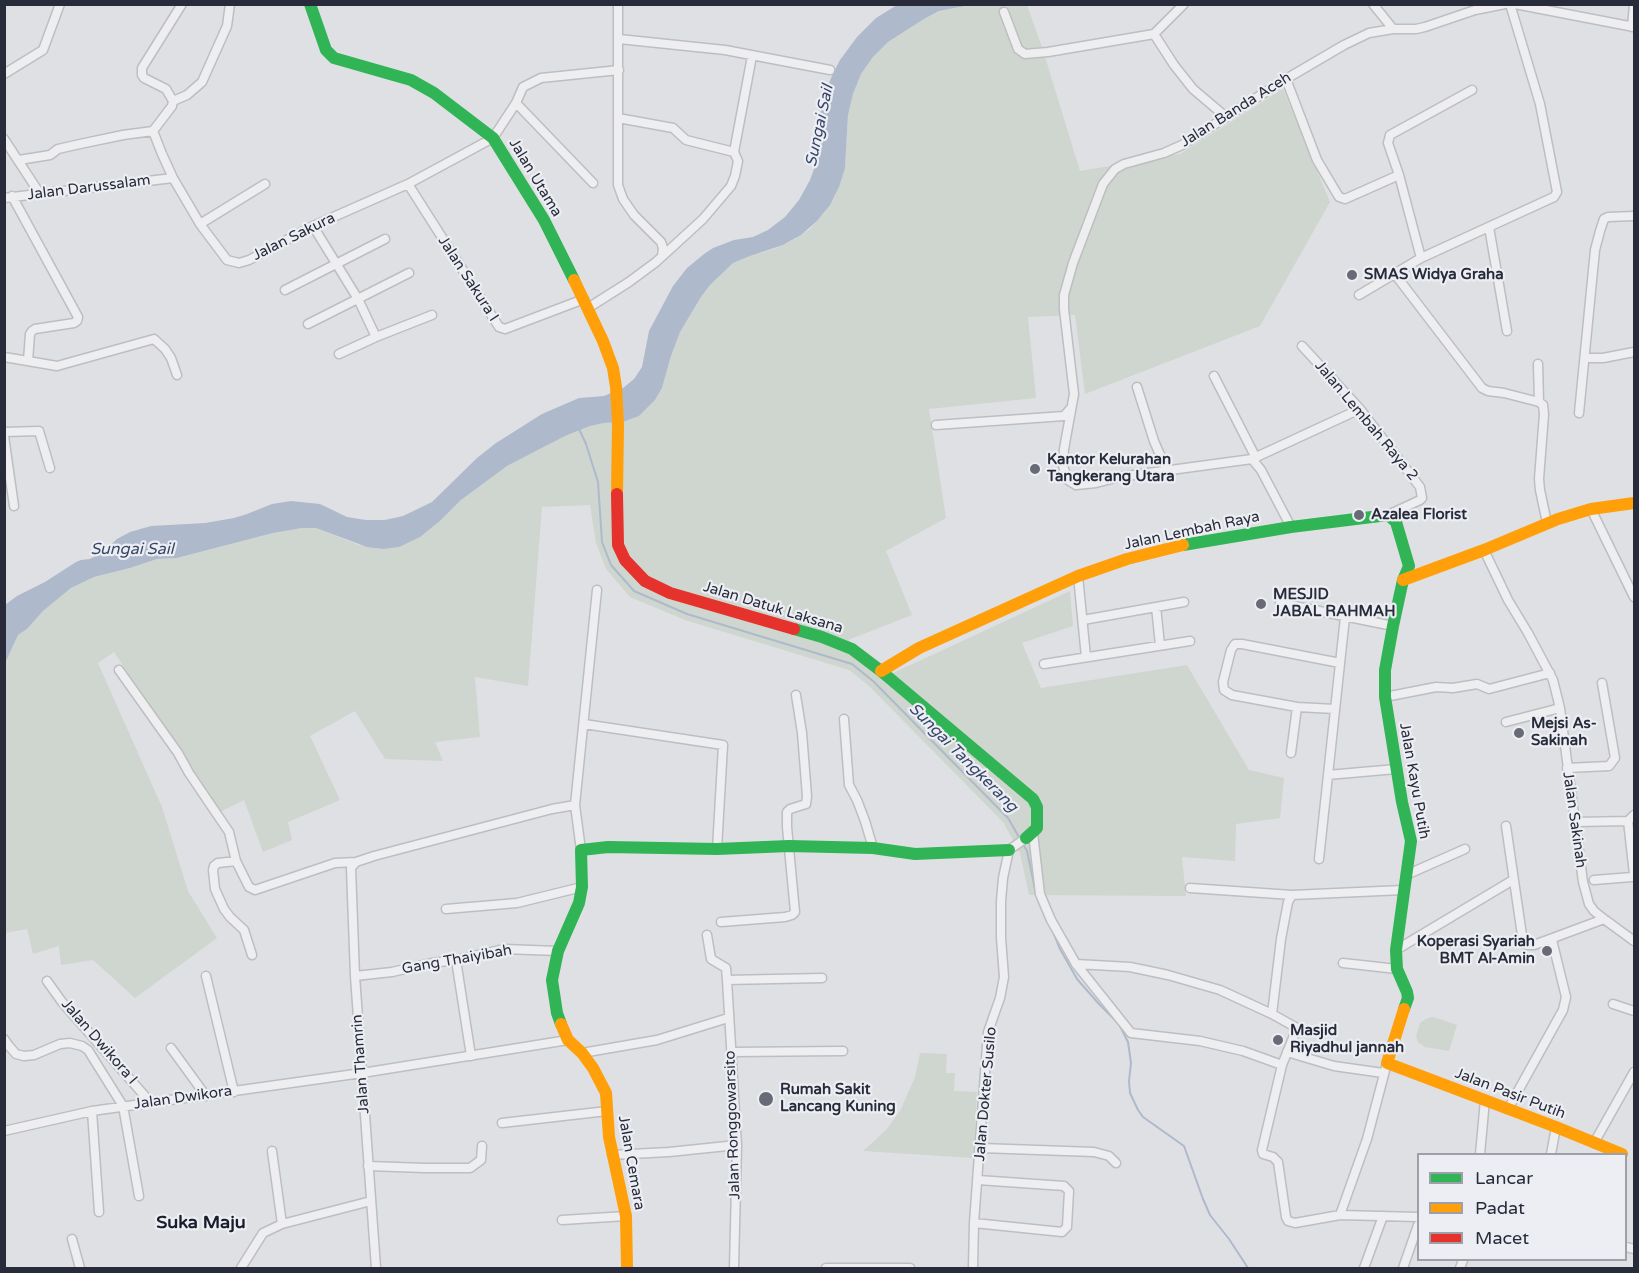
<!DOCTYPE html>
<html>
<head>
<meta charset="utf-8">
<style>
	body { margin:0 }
	#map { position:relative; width:1639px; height:1273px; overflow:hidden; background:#dfe0e3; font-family:"Varela Round",sans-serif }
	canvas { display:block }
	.frame { position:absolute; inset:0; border:6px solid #282c3a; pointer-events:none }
	.legend { position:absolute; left:1417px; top:1153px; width:210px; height:108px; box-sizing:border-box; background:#eceef3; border:2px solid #9ea0a9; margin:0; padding:8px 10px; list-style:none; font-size:18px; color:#282c3a }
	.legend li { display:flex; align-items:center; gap:12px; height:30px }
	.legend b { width:30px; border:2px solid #9ea0a9 }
</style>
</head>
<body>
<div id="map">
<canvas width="1639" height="1273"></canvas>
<div class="frame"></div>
<ul class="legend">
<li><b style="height:8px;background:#30b455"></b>Lancar</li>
<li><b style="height:8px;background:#ff9f0a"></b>Padat</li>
<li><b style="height:8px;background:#e5322d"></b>Macet</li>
</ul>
</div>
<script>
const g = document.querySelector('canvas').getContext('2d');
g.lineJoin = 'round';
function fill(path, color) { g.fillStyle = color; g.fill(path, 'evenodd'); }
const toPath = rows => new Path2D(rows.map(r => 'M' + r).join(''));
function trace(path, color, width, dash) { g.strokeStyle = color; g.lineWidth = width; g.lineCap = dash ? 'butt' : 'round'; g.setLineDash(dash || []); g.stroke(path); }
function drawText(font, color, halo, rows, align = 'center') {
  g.font = font + ' "Varela Round",sans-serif'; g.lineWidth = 4.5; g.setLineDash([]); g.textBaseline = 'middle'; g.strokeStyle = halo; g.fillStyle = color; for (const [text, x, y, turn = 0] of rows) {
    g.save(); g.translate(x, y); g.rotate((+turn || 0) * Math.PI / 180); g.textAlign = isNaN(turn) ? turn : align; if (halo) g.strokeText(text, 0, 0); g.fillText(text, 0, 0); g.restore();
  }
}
const green = toPath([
	[970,5,1027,5,1042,47,1080,171,1180,154,1283,89,1330,202,1260,326,1085,394,1075,315,1028,317,1036,398,929,409,946,518,886,551,912,615,848,640,891,674,1070,591,1073,626,1022,643,1041,688,1187,665,1249,770,1284,778,1280,818,1236,824,1235,861,1182,857,1186,896,1029,895,1020,853,1003,822,869,686,849,670,685,620,630,597,606,569,596,543,590,505,542,507,528,686,475,677,480,737,435,742,443,761,385,759,355,711,310,736,340,800,288,822,292,840,263,852,244,800,220,812,114,652,98,663,162,807,188,891,217,938,135,998,93,960,61,965,59,946,33,954,27,929,5,933,4,663,18,635,27,629,43,611,71,588,94,577,130,568,157,559,178,558,273,533,302,528,316,528,359,545,383,549,441,520,461,500,507,466,565,436,590,426,604,423,623,422,639,416,655,400,662,388,671,356,680,332,701,297,710,285,733,263,750,256,774,249,792,241,810,229,824,213,835,196,845,168,848,115,853,94,861,74,873,57,888,42,924,19,940,11],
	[1432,1017,1440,1019,1457,1025,1449,1051,1425,1047,1418,1042,1416,1036,1420,1023,1426,1019],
	[920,1053,947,1054,946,1073,955,1073,954,1091,977,1092,974,1158,863,1151,886,1130,900,1111,915,1077]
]);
const water = toPath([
	[897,5,970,5,939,11,924,19,888,42,873,57,861,74,853,94,848,115,845,168,839,187,830,205,817,221,801,235,783,245,750,256,733,263,710,285,701,297,680,332,671,356,662,388,655,400,639,416,623,422,604,423,590,426,565,436,507,466,461,500,441,520,420,537,399,547,383,549,367,547,316,528,302,528,273,533,177,558,157,559,130,568,94,577,71,588,43,611,27,629,18,635,5,663,5,605,17,596,45,582,76,562,81,560,90,559,104,551,117,539,130,532,151,526,205,523,234,518,247,514,272,504,291,501,320,504,347,517,366,520,385,520,403,516,432,502,477,458,496,443,542,414,579,398,604,396,623,388,634,379,642,367,649,331,673,286,687,268,704,254,713,248,734,240,753,237,768,230,785,217,799,200,810,180,814,169,816,158,820,114,828,86,833,73,840,60,857,37,876,18]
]);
const stream = toPath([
	[579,429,586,444,598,482,602,542,611,565,634,591,687,614,852,664,873,681,1008,818,1027,851,1036,894],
	[1051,927,1060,949,1077,979,1099,1004,1119,1024,1128,1042,1131,1063,1129,1081,1130,1093,1138,1110,1143,1117,1184,1146,1203,1199,1210,1215,1229,1239,1248,1268]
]);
const street = toPath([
	[618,4,618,185,623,199,634,215,661,242,663,248,662,256],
	[1373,4,1393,29],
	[1515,4,1634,27],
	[1004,12,1018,49,1025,54,1048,52,1154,34,1184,4],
	[1632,27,1634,4],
	[1154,34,1174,65,1193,89,1226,117],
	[619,39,725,50,830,70],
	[4,74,43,50,60,4],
	[1286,79,1317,160,1339,197,1345,199,1399,175],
	[173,101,187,95,202,82,227,26,230,4],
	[516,103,593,183],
	[153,131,162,154,173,178,200,224,227,260,239,263,249,260,313,226,408,184,493,138,516,103,523,87,541,78,619,70],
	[4,139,40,194],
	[734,152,752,56],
	[19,160,50,155,58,149,80,144,123,135,153,131,172,106,173,101,166,89,144,78,142,75,142,68,182,4],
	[408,184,499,327,505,329,584,299],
	[12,196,78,317,77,321,74,323,35,329,32,331,30,334,28,361],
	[4,198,173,178],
	[200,224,265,184],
	[313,226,358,299,376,337,339,354],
	[1489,227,1507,331],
	[1421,258,1399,175,1388,143,1390,135,1472,90],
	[1394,273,1482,388,1488,391,1504,393,1539,402,1543,405,1544,414,1539,479,1540,490,1547,523],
	[285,290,385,239],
	[1359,295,1421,258,1554,197,1557,192,1540,104,1510,4],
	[588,308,629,282,656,262,703,219,731,186,735,176,738,161,734,152,686,140,673,128,618,118],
	[308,324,409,273],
	[376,337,432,315],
	[1302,346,1360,409,1420,487,1422,498,1420,500,1388,515],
	[4,357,57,366,154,339,165,349,171,358,177,375],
	[1585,358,1603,358,1634,352],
	[1538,364,1539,402],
	[1214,376,1256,458],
	[1137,387,1154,441,1167,471],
	[1579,413,1595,250,1600,231,1604,219,1608,217,1634,216],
	[936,425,1064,416,1070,409],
	[4,432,39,431,50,468],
	[4,436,14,506],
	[1252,459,1360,409],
	[1591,509,1634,597],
	[1291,527,1261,470,1252,459,1119,477,1096,483,1076,485,1068,480,1063,466,1064,449,1074,394,1064,309,1064,295,1073,263,1103,184,1115,169,1124,164,1164,153,1182,145,1286,79,1344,45,1369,33,1393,29,1416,29,1425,27,1475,10,1505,4],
	[1484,550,1508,600,1528,633,1553,680,1560,708,1583,882,1589,904,1594,911,1604,919,1634,941],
	[1078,576,1086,657],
	[1280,603,1393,626],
	[1156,607,1160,645],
	[1345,617,1328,775,1396,769],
	[1083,620,1184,602],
	[1044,664,1190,641],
	[119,670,178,753,189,773,229,832,236,861,249,887,255,890,335,863,356,862],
	[1385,697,1436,687,1453,688,1477,684,1489,689,1550,673],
	[1335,709,1297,707,1232,695,1224,690,1223,682,1231,650,1235,644,1242,644,1340,663],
	[844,719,849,785,857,800,865,821,873,848],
	[1506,722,1560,708],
	[584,724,723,745,717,849],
	[1291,753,1297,707],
	[1567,768,1609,766,1615,758,1602,683],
	[1575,822,1628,821,1634,815],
	[1506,826,1523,942,1527,945,1534,945,1604,919],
	[1033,833,1040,894,1051,920,1076,964,1131,1033,1200,1041,1243,1051,1282,1065],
	[581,850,575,805,597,590],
	[1319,859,1328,775],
	[236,861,218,863,214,866,213,870,215,889,224,909,230,917,244,930,252,955],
	[1406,875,1465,849],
	[1594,880,1632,877,1634,874,1628,821],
	[1190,888,1292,895],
	[446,909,517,903,582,887],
	[721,922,785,917,792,915,795,912,787,827,787,812,790,809,806,804,807,796,802,733,796,695],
	[707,935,711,959,726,968,727,980,737,1145,734,1268],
	[1396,950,1513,880],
	[456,960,471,1056],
	[1343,963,1397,969],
	[1076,964,1130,967,1168,975,1220,990,1272,1014,1297,1028,1282,1065,1262,1150,1263,1154,1273,1157,1278,1162,1286,1217,1288,1221,1295,1223,1340,1215,1418,1217],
	[206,976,234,1092],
	[355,976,392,972,432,963,456,960,504,949,558,951],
	[727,980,822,978],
	[47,981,62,1002,151,1103],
	[1613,1004,1634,1011],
	[1272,1014,1281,939,1288,902,1292,895,1403,890],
	[4,1039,9,1046,16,1054,24,1056,34,1055,60,1044,70,1043,82,1046,88,1050,123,1106,139,1196],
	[171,1048,206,1096],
	[731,1052,843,1051],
	[1287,1052,1334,1066,1383,1073],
	[582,1053,657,1040,728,1018],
	[1508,1109,1563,1010,1566,997,1552,940],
	[92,1111,99,1212],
	[502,1123,607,1111],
	[4,1131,92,1111,362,1073,568,1040],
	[1594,1143,1634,1072],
	[981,1148,1094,1152,1109,1156,1116,1163],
	[272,1151,282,1224],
	[1480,1154,1485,1100],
	[1551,1154,1556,1127],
	[612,1155,669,1152,737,1145],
	[368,1166,425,1168,470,1168,481,1160,482,1146],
	[1340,1215,1367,1139,1387,1063],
	[562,1220,626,1216],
	[974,1223,1062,1232,1067,1227,1069,1191,1064,1186,978,1180],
	[72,1239,80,1268],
	[1626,1247,1634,1249],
	[241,1268,263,1233,282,1224,371,1201],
	[376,1268,355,976,351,868,356,862,374,856,552,809,575,805],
	[826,1268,910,1268],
	[973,1268,974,1223,988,1032,1000,998,1004,977,1001,938,1001,901,1003,878,1009,850,1026,838],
	[1364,1268,1383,1216],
	[1403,1268,1418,1225],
	[1460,1268,1463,1260]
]);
const fast = toPath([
	[310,4,326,50,334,58,411,80,434,93,493,138,544,220,574,280],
	[1183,545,1291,527,1388,515,1396,522,1409,566,1403,580,1393,626,1385,670,1385,697,1402,802,1411,841,1396,950,1397,969,1407,992,1408,998,1404,1009],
	[794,629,822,637,852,649,881,671,1033,799,1037,807,1037,828,1026,838],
	[561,1024,557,1013,552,980,558,951,579,903,582,887,581,850,608,847,717,849,789,846,873,848,915,854,1009,850]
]);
const slow = toPath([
	[574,280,603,341,613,368,616,387,618,425,617,494],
	[1403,580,1484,550,1558,519,1591,509,1634,503],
	[881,671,919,648,1078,576,1127,559,1183,545],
	[1404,1009,1387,1063,1556,1127,1622,1154],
	[561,1024,568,1040,582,1053,593,1068,606,1093,609,1137,626,1216,627,1268]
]);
const jam = toPath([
	[617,494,618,545,625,560,645,581,670,593,794,629]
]);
const markers = [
	[1352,275,6,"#686b75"],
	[1035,469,6,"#686b75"],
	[1359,515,6,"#686b75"],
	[1261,604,6,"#686b75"],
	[1519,733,6,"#686b75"],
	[1547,951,6,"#686b75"],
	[1278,1040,6,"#686b75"],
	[766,1099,8,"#686b75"]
];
const streetNames = [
	["Jalan Banda Aceh",1236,110,-32],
	["Jalan Utama",535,178,59],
	["Jalan Darussalam",89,188,-7],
	["Jalan Sakura",294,237,-26],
	["Jalan Sakura I",468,279,57],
	["Jalan Lembah Raya 2",1366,421,50],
	["Jalan Lembah Raya",1192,531,-12],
	["Jalan Datuk Laksana",773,608,17],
	["Jalan Kayu Putih",1414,781,80],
	["Jalan Sakinah",1574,820,82],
	["Gang Thaiyibah",457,960,-10],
	["Jalan Dwikora I",99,1042,49],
	["Jalan Thamrin",361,1064,-94],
	["Jalan Dokter Susilo",986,1094,-85],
	["Jalan Pasir Putih",1510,1094,21],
	["Jalan Dwikora",183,1098,-8],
	["Jalan Ronggowarsito",733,1125,-92],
	["Jalan Cemara",631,1163,80]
];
const poiNames = [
	["SMAS Widya Graha",1364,275],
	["Kantor Kelurahan",1047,460],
	["Tangkerang Utara",1047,477],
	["Azalea Florist",1371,515],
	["MESJID",1273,595],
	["JABAL RAHMAH",1273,612],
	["Mejsi As-",1531,724],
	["Sakinah",1531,741],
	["Koperasi Syariah",1535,942,"right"],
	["BMT Al-Amin",1535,959,"right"],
	["Masjid",1290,1031],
	["Riyadhul jannah",1290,1048],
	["Rumah Sakit",780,1090],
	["Lancang Kuning",780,1107]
];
const waterNames = [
	["Sungai Sail",820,126,-78],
	["Sungai Sail",132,550],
	["Sungai Tangkerang",963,758,45]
];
const quarterNames = [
	["Suka Maju",201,1223]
];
fill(green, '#ced6cf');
fill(water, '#afb9cc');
trace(stream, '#afb9cc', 2);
trace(street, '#bdbec1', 11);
trace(street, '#eeeef0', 8);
trace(fast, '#30b455', 12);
trace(slow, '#ff9f0a', 12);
trace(jam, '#e5322d', 12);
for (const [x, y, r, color] of markers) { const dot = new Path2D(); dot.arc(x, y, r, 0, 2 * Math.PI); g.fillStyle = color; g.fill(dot); trace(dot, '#eceef3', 2); }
drawText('15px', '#282c3a', '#eceef3', streetNames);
drawText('bold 15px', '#282c3a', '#eceef3', poiNames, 'left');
drawText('italic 16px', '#374669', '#eceef3', waterNames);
drawText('bold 18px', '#1b1d2b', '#eceef3', quarterNames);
</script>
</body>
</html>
